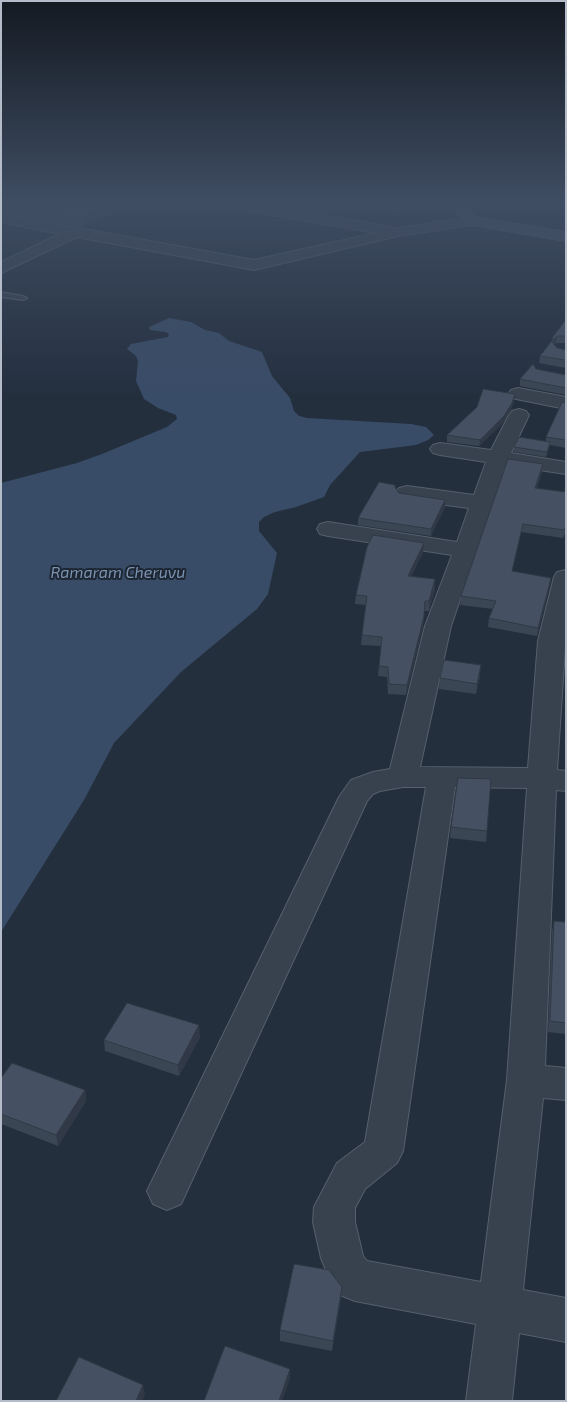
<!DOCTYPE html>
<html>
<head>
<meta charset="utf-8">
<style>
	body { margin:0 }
	#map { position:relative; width:567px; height:1402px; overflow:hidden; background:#242f3e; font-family:"Exo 2",sans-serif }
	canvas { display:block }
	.frame { position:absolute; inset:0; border:2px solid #b4bcc9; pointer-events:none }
</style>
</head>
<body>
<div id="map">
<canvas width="567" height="1402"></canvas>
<div class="frame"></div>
</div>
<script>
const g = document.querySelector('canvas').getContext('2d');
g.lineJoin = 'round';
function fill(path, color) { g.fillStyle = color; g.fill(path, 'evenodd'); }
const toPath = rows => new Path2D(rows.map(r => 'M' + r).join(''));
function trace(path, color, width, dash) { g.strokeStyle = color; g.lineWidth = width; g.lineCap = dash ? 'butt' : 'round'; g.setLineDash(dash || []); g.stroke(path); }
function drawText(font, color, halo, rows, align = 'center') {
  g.font = font + ' "Exo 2",sans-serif'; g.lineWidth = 4; g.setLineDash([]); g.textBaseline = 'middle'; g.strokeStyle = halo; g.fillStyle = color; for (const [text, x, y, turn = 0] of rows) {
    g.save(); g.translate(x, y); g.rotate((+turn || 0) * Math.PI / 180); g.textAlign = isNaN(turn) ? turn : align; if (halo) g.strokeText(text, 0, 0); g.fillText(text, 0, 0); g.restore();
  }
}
const water = toPath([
	[169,318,191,322,205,330,219,333,229,341,262,352,272,376,290,398,294,411,299,416,307,418,411,424,426,427,434,435,428,440,416,445,360,452,330,485,324,497,296,507,275,512,264,517,259,522,259,531,277,553,268,594,257,609,181,672,114,743,84,800,1,932,1,483,77,463,102,454,167,427,177,419,176,415,158,408,144,399,136,381,138,361,136,356,127,349,131,344,168,337,169,334,166,332,150,330,149,327]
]);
const service = toPath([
	[1,292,23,296,27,298,23,300,1,297,1,292]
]);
const minor = toPath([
	[213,202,244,202,386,226,393,229,471,217,476,218,478,221,476,224,471,225,398,236,254,270,77,237,1,273,1,262,60,234,1,222,1,214,254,260,376,233,220,206,213,202],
	[423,202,460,202,466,206,464,209,459,210,430,206,423,202],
	[518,388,566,397,566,409,511,398,508,394,511,390,518,388],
	[519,409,526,411,529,415,511,453,566,462,566,474,506,465,451,626,420,767,528,768,538,641,554,577,557,572,566,570,566,633,557,770,566,771,566,791,556,790,545,1066,566,1068,566,1100,543,1098,523,1290,566,1298,566,1342,519,1333,512,1401,466,1401,476,1324,355,1301,340,1295,332,1285,321,1258,313,1222,314,1207,337,1163,365,1142,426,787,403,787,380,791,373,794,367,801,181,1204,167,1210,153,1204,147,1191,339,797,351,780,373,772,390,769,425,626,452,555,328,536,320,534,317,529,320,524,328,522,457,542,469,508,407,500,399,498,396,493,399,488,407,486,474,495,486,462,440,455,433,453,430,449,433,445,440,443,491,450,509,415,512,411,519,409],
	[455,787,527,788,507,1080,481,1282,367,1261,363,1256,355,1222,355,1208,365,1189,397,1163,403,1151,455,787]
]);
const secondary = toPath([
	[449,202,463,202,476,217,566,232,566,241,466,224,449,202]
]);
const wall = toPath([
	[1,202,117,211,84,227,1,213],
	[305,202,413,202,399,214,343,206,329,214,301,210,301,205],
	[566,321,566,343,556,343,554,345,557,348,566,350,566,368,539,363,540,356,552,341,552,338],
	[536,369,566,375,566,395,520,386,520,379],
	[514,401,511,409,503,423,479,446,447,442,447,435],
	[566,403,566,448,550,445,546,457,514,452,514,447,546,441,546,437],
	[542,472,537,488,566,530,563,538,521,532,512,571,551,578,550,586,537,636,488,627,489,618,493,609,460,605,461,596],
	[395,488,399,493,445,507,431,536,358,525,358,518],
	[424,543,423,552,411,577,435,579,435,589,429,611,424,611,423,626,406,695,388,694,387,677,378,676,381,646,361,645,362,635,366,605,355,604,356,595],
	[480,676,476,694,439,689,440,678],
	[451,827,487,831,486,842,450,838],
	[554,921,566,925,566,1034,548,1032,552,932],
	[200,1037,179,1076,105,1051,104,1040],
	[1,1078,85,1090,86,1101,58,1146,1,1124],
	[342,1287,341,1298,332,1351,280,1341,280,1330]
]);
const shadedWall = toPath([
	[116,202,117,211,84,227,84,218],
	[341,202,343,202,343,206,329,214,329,209],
	[408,202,413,202,399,214,399,209],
	[557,336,556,343,551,349,552,342],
	[515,394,514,401,511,409,503,423,479,446,480,440],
	[543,464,542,472,534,496,535,488],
	[445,500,445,507,431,536,431,529],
	[424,543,423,552,407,586,408,576],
	[551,578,550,586,537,636,538,628],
	[435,579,435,589,429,611,429,601],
	[424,616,423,626,406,695,407,685],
	[481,665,480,676,476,694,477,684],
	[199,1025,200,1037,179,1076,178,1065],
	[85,1090,86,1101,58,1146,56,1135],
	[342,1287,341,1298,332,1351,333,1341],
	[290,1369,290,1379,282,1401,279,1401],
	[143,1385,145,1395,142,1401,136,1401]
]);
const building = toPath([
	[1,202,116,202,84,218,1,205,1,202],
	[305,202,341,202,329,209,301,205,305,202],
	[352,202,408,202,399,209,352,202],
	[565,321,566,321,566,336,557,336,552,342,557,348,566,350,566,360,540,356,554,338,552,338,565,321],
	[533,364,536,369,566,375,566,388,520,379,533,364],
	[483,389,515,394,512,403,504,416,480,440,447,435,477,407,483,389],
	[562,402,566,403,566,440,546,437,562,402],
	[519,437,550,442,547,452,514,447,519,437],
	[508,459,543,464,535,488,566,492,566,526,564,530,523,524,512,571,551,578,538,628,489,618,496,601,461,596,508,459],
	[379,482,395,485,395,487,399,493,445,500,431,529,358,518,379,482],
	[373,535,424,543,408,576,435,579,429,601,425,601,424,616,407,685,389,684,388,667,379,666,382,637,362,635,367,596,356,595,367,547,373,535],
	[444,660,481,665,477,684,440,678,444,660],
	[458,778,491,779,487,831,451,827,458,778],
	[554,921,565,922,566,925,566,1023,550,1021,554,921],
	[127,1003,199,1025,178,1065,104,1040,127,1003],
	[12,1063,85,1090,56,1135,1,1114,1,1078,12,1063],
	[294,1264,329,1270,342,1287,333,1341,280,1330,294,1264],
	[225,1346,290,1369,279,1401,204,1401,225,1346],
	[79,1357,143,1385,136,1401,56,1401,79,1357]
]);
const waterNames = [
	["Ramaram Cheruvu",118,573]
];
fill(water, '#394c67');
trace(service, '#565f6c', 2);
trace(minor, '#565f6c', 2);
trace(secondary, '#565f6c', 2);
fill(service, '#38414e');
fill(minor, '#38414e');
fill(secondary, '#465061');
fill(wall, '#3b4654');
fill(shadedWall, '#303945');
fill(building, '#455162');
trace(building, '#303945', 1);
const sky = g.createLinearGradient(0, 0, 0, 398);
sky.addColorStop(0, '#141a22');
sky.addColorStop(0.51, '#3f4d63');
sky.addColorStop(1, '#3f4d6300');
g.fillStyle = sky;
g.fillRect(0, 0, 567, 398);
drawText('italic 16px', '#7c92b1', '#1d2633', waterNames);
</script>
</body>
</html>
